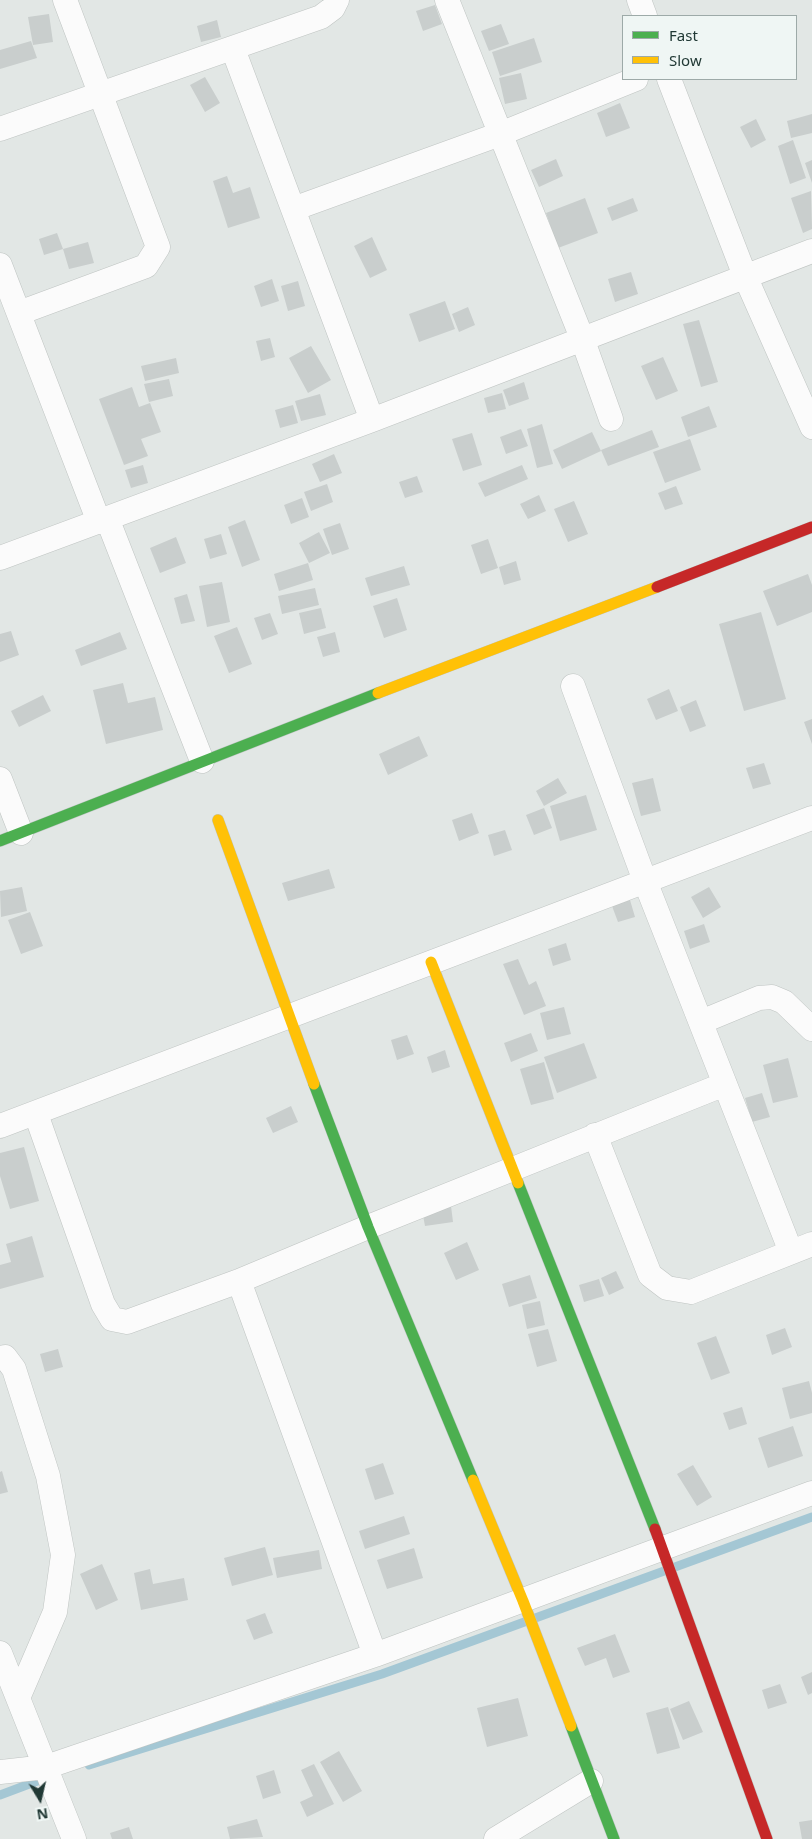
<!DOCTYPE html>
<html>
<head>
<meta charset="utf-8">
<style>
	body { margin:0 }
	#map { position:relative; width:812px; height:1839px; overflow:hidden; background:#e2e7e5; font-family:"Noto Sans",sans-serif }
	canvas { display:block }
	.legend { position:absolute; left:622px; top:15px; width:175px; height:65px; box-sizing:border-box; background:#eff6f4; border:1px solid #9daaa8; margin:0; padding:6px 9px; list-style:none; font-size:15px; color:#213935 }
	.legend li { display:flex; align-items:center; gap:10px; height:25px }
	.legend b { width:25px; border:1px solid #9daaa8 }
	.north { position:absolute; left:15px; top:1774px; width:50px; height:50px; -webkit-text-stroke:4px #eff6f4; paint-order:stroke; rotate:171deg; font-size:14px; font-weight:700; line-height:20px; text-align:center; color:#213935 }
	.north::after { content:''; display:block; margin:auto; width:18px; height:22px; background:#213935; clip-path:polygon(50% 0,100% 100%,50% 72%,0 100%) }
</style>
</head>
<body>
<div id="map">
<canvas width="812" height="1839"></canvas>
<ul class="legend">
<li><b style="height:6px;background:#4caf50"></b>Fast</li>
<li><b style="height:6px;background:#ffc107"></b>Slow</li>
</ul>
<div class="north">N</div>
</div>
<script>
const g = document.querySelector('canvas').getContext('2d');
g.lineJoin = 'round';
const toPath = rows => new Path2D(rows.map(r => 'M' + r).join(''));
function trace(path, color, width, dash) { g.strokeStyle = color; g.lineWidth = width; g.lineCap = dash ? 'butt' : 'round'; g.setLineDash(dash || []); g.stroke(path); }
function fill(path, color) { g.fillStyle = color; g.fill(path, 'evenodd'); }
const stream = toPath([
	[89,1765,382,1674,812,1517],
	[0,1795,48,1777]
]);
const building = toPath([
	[435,5,442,24,423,31,416,11],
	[49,14,53,42,33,45,28,17],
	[217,20,221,37,201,42,197,26],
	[501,24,509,44,489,51,481,31],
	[534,38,542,62,500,76,492,52],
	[31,41,37,58,0,69,0,50],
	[521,73,527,99,505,104,499,78],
	[205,77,220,103,205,112,190,85],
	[620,103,630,128,606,137,597,113],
	[812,114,812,133,791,138,787,121],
	[756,119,766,140,751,148,740,127],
	[793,140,806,178,790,184,778,146],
	[556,159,563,176,539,187,531,170],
	[812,160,812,183,805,163],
	[227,176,233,193,250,187,260,218,228,228,213,181],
	[811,191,812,229,803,233,791,198],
	[585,198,598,233,558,248,546,213],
	[633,198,638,211,612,221,607,208],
	[57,233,63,249,88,242,94,263,69,269,63,249,44,255,39,239],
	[372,237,387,270,370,278,354,246],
	[631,272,638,294,615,302,608,279],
	[272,279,279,301,261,307,254,286],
	[298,281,305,306,288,311,281,286],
	[445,301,455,329,419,342,409,314],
	[468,307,475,325,459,332,452,314],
	[699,320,718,382,701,387,683,324],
	[270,338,275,357,261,361,256,341],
	[311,346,331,380,308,393,289,358],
	[663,357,678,391,656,400,641,366],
	[176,358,179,373,145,381,141,366],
	[169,379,173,396,149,402,144,384],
	[524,382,529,399,509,406,503,390],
	[132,387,139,407,150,403,161,432,141,439,148,456,124,465,99,399],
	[502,393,506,409,488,413,484,398],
	[320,394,326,415,301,421,295,401],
	[293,405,298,423,280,428,275,410],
	[709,406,717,427,688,437,681,417],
	[542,424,553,464,537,468,527,429],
	[521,429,528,446,506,454,500,437],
	[652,430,659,447,608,466,601,450],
	[592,432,601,451,562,469,553,450],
	[472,433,482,465,463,471,452,439],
	[690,439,701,470,665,483,653,452],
	[334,454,342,473,320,482,312,464],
	[143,465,148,483,131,488,125,470],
	[522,465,528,479,485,497,478,483],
	[417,476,423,492,405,498,399,482],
	[327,484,333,502,311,511,304,492],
	[676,486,683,504,665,510,658,493],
	[539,495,546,511,528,519,520,504],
	[302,498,309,517,291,524,284,505],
	[574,501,588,534,568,542,554,509],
	[245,520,260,560,242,567,228,527],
	[340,523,349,549,332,555,323,529],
	[319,532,330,553,309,563,299,543],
	[221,534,227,554,210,559,204,539],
	[176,537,186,563,160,573,150,548],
	[488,539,498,568,481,574,471,545],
	[516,561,521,580,504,585,499,567],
	[308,563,313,580,279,591,274,574],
	[404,566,410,585,371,596,365,578],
	[808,574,812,585,812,612,777,626,763,591],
	[222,582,230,622,207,627,199,586],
	[315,588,319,605,282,614,278,596],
	[187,594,195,621,181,624,174,598],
	[397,598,407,630,384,638,373,606],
	[321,608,326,628,304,634,299,613],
	[761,612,786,699,744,711,719,624],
	[270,613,278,634,262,640,254,618],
	[237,627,252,664,229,673,214,636],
	[11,631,19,655,0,662,0,634],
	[120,632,127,649,81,666,75,650],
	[335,632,340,652,323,657,317,637],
	[123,683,128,703,155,697,163,730,106,744,93,690],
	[669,689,678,711,656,720,647,699],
	[43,695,51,711,19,727,11,711],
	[696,700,706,726,690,732,680,707],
	[812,719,812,744,804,722],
	[419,736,428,756,388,775,379,754],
	[764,763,771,784,753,789,746,768],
	[558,778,567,793,544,806,536,791],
	[653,778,661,811,641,816,632,783],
	[586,795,597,830,560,841,550,806],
	[544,808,552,828,534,835,526,815],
	[472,813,479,833,459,841,452,820],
	[505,830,512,850,494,856,488,835],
	[329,869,335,888,288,901,282,883],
	[22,887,27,911,1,917,0,891],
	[709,887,721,907,703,918,691,897],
	[630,900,635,917,618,922,612,906],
	[30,912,43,946,21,954,8,920],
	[704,924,710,942,690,949,684,931],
	[566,943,571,960,553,966,548,949],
	[518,959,529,985,536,981,546,1006,524,1015,503,964],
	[564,1007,571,1034,547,1040,540,1013],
	[531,1033,538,1051,511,1062,504,1043],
	[407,1035,414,1054,397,1060,391,1040],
	[584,1043,597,1078,557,1093,544,1057],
	[445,1050,450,1067,432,1073,427,1057],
	[788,1058,798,1097,773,1103,763,1065],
	[544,1062,554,1099,531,1105,520,1069],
	[762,1093,770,1117,752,1122,745,1098],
	[291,1106,298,1122,273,1133,266,1118],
	[24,1147,39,1201,10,1209,0,1176,0,1153],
	[451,1206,453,1222,425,1226,422,1210],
	[32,1236,44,1277,0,1289,0,1265,11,1262,6,1244],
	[467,1242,479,1270,456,1280,444,1253],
	[616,1271,624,1288,609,1295,601,1278],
	[530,1275,537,1298,509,1307,502,1284],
	[599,1279,604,1296,584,1302,579,1285],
	[540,1301,545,1325,527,1329,522,1305],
	[785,1328,792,1347,772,1355,766,1335],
	[548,1329,557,1361,537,1367,528,1334],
	[716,1336,730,1373,711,1380,697,1343],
	[58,1349,63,1367,45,1372,40,1354],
	[809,1381,812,1393,812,1413,790,1419,782,1388],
	[742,1407,747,1424,729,1430,723,1413],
	[793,1426,803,1456,768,1468,758,1438],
	[383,1463,394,1494,375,1500,365,1469],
	[693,1465,712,1497,697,1506,677,1474],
	[2,1471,8,1492,0,1494,0,1472],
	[404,1516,410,1534,365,1549,359,1531],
	[265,1547,273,1575,232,1586,224,1558],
	[414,1548,423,1578,387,1589,377,1560],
	[319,1550,322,1569,277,1578,273,1558],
	[102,1564,118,1600,96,1610,80,1574],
	[150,1569,153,1584,184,1578,188,1600,141,1610,134,1573],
	[265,1613,273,1633,254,1640,246,1620],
	[615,1634,630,1672,613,1678,606,1658,585,1666,577,1648],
	[812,1672,812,1693,808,1695,801,1677],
	[780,1684,787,1703,768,1709,762,1690],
	[518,1698,528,1736,487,1747,477,1708],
	[689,1701,703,1732,683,1740,670,1709],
	[668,1707,680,1748,657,1754,646,1713],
	[339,1751,362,1791,343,1802,320,1762],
	[314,1764,334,1804,307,1817,300,1802,313,1796,301,1770],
	[274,1770,281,1793,263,1799,256,1776],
	[257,1819,263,1837,230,1839,227,1827],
	[812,1820,812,1839,802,1839,799,1822],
	[129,1827,133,1839,112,1839,110,1833]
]);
const street = toPath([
	[447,0,582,338,611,419],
	[639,0,645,16],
	[233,49,372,420],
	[669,79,745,276,812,427],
	[0,129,321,17,333,8,337,0],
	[293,209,500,134,636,79],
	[0,265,99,522],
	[19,313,146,266,158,247,65,0],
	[107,518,202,761],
	[0,558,372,420,812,251],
	[573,686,645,881,791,1252],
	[0,779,21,833],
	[701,1022,759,998,772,997,784,1002,812,1029],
	[36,1114,103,1304,112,1319,127,1322,239,1281,368,1227,725,1084],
	[0,1126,812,818],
	[595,1135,650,1275,667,1288,691,1292,812,1244],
	[239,1281,375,1655],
	[0,1358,5,1357,14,1369,48,1476,63,1555,55,1612,18,1698],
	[0,1653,74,1839],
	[0,1772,46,1767,375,1655,812,1493],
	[496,1839,591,1781]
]);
const fast = toPath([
	[0,841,378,693],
	[314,1084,368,1227,473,1480],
	[518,1183,655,1529],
	[571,1726,614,1839]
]);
const slow = toPath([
	[378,693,657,587],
	[218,820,314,1084],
	[431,962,518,1183],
	[473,1480,523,1601,571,1726]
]);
const jam = toPath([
	[657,587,812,527],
	[655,1529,767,1839]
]);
trace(stream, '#a4c7d4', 9);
fill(building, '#c9cecd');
trace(street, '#bfc4c2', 25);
trace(fast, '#bec5c3', 12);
trace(slow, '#bec5c3', 12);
trace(jam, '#bec5c3', 12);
trace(street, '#fbfbfb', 24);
trace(fast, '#4caf50', 11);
trace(slow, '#ffc107', 11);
trace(jam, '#c62828', 11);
</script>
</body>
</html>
